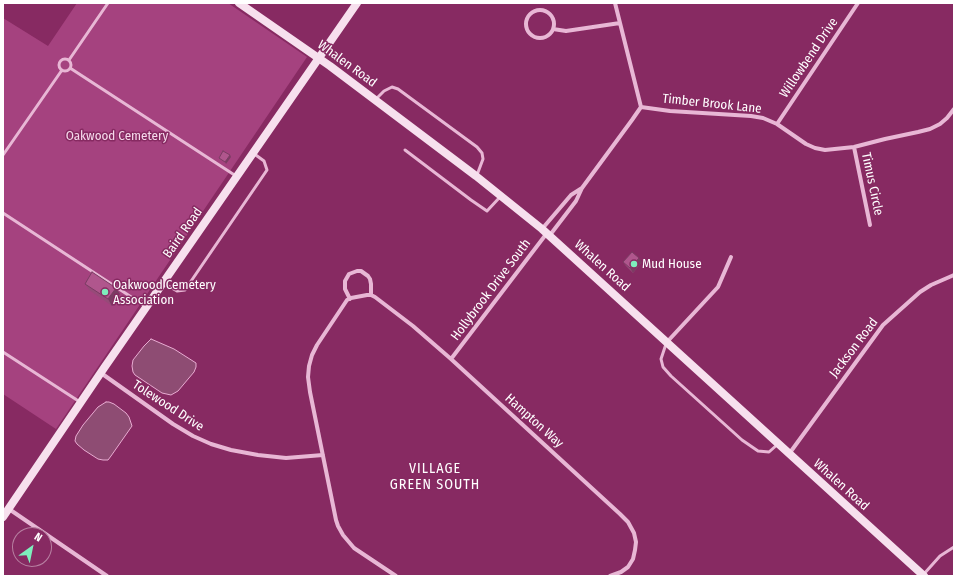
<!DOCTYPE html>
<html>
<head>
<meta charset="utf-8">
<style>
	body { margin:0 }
	#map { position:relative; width:957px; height:579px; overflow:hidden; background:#872a62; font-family:"Fira Sans Condensed",sans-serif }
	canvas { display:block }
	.frame { position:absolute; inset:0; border:4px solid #fff; pointer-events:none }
	.north { position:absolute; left:12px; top:527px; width:40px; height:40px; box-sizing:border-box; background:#872a62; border:1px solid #b77fa1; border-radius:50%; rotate:33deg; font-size:11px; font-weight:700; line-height:16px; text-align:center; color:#fff }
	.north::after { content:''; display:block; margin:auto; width:14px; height:18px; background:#7eeebc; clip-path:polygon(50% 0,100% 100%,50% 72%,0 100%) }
</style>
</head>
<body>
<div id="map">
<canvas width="957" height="579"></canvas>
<div class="frame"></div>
<div class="north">N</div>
</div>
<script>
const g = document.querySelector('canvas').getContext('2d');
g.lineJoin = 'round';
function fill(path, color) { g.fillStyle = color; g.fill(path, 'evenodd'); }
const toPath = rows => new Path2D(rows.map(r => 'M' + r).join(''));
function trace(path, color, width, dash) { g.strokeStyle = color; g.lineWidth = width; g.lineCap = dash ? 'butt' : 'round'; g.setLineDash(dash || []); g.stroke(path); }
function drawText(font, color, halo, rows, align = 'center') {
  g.font = font + ' "Fira Sans Condensed",sans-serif'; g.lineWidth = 3; g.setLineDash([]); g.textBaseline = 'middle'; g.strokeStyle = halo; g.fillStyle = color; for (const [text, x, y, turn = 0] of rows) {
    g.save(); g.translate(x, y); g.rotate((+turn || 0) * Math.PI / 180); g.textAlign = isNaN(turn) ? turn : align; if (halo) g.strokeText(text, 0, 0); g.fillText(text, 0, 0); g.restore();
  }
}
const green = toPath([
	[77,3,228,3,307,57,56,429,3,394,3,18,48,46]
]);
const water = toPath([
	[151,339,174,349,196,363,196,367,194,372,178,391,171,395,162,393,135,375,133,372,132,366,133,360,144,346,151,339],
	[106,402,109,402,114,404,126,413,129,417,132,426,111,456,108,460,103,460,98,459,84,450,77,444,75,441,76,436,83,425,98,407,106,402]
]);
const lane = toPath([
	'59 65a6 6 0 1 1 12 0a6 6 0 1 1-12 0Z',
	[69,60,108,3],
	[70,68,236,176],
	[375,100,384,91,392,87,398,89,477,147,482,153,483,159,477,175],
	[405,150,471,200,487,211,500,197],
	[3,155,62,70],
	[3,213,145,306],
	[163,283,177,291,185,290,267,170,264,161,253,153],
	[666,344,661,359,663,367,671,376,742,440,758,451,769,452,778,444],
	[3,352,80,402],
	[923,575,940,556,954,547]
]);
const street = toPath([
	'526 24a14 14 0 1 1 28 0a14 14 0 1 1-28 0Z',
	[553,29,566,31,620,23],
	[641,107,670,111,751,116,763,118,777,124,806,144,815,148,825,150,854,147,885,139,918,132,930,129,940,124,947,118,954,109],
	[777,124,858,3],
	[854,147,870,225],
	[542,229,571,195,582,188],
	[550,235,576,201,582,188,632,120,641,107,615,3],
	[350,299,345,289,345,281,349,274,357,271,361,271,368,276,370,279,371,284,371,295],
	[667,342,718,287,731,257],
	[451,359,547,233],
	[101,373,173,424,193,436,211,444,231,450,258,455,286,458,323,455],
	[789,454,883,325,920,292,931,285,954,275],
	[9,509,107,576],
	[396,576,354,548,343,535,338,526,336,520,310,392,308,377,309,366,312,355,317,345,347,300,351,298,367,295,371,295,375,297,413,326,451,359,620,514,628,522,634,533,636,542,635,550,633,559,628,567,621,572,610,576]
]);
const secondary = toPath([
	[239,3,330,66,476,176,542,229,924,576],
	[3,517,104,368,357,3]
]);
const wall = toPath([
	[623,262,642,262,633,273,626,266],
	[85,284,120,294,112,306,89,290]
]);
const shadedWall = toPath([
	[230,155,231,157,226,164,225,162],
	[639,258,642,262,633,273,630,268],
	[116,288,120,294,112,306,108,299]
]);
const building = toPath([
	[223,151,230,155,225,162,219,158,223,151],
	[632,252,639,258,630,268,623,262,632,252],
	[92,272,116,288,108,299,85,284,92,272]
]);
const markers = [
	[634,264,4,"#7eeebc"],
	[105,292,4,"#7eeebc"]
];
const streetNames = [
	["Willowbend Drive",809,58,-56],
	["Whalen Road",347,64,36],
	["Timber Brook Lane",712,104,6],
	["Timus Circle",872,184,78],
	["Baird Road",183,233,-55],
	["Whalen Road",602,266,42],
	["Hollybrook Drive South",491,290,-53],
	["Jackson Road",854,348,-53],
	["Tolewood Drive",168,406,33],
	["Hampton Way",534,421,42],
	["Whalen Road",841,485,42]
];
const parkNames = [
	["Oakwood Cemetery",117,136]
];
const poiNames = [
	["Mud House",642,264],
	["Oakwood Cemetery",113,285],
	["Association",113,300]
];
const neighbourhoodNames = [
	["VILLAGE",435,469],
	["GREEN SOUTH",435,485]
];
fill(green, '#a5427f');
fill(water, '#8e4c73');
trace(water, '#e8acd2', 1);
trace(lane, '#e8b7d5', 3);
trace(street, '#e8b7d5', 4);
trace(secondary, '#f7e0ee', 8);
fill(wall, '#974a79');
fill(shadedWall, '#7b3c63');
fill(building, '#b0568d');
trace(building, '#7b3c63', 1);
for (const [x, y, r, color] of markers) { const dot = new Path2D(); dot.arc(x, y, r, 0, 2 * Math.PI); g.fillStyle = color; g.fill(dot); trace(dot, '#872a62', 1.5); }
drawText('13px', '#fff', '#872a62', streetNames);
drawText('13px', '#f6daec', '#872a62', parkNames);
drawText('13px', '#fff', '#872a62', poiNames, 'left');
g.letterSpacing = '1px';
drawText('14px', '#fff', '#872a62', neighbourhoodNames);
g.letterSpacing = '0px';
</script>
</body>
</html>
